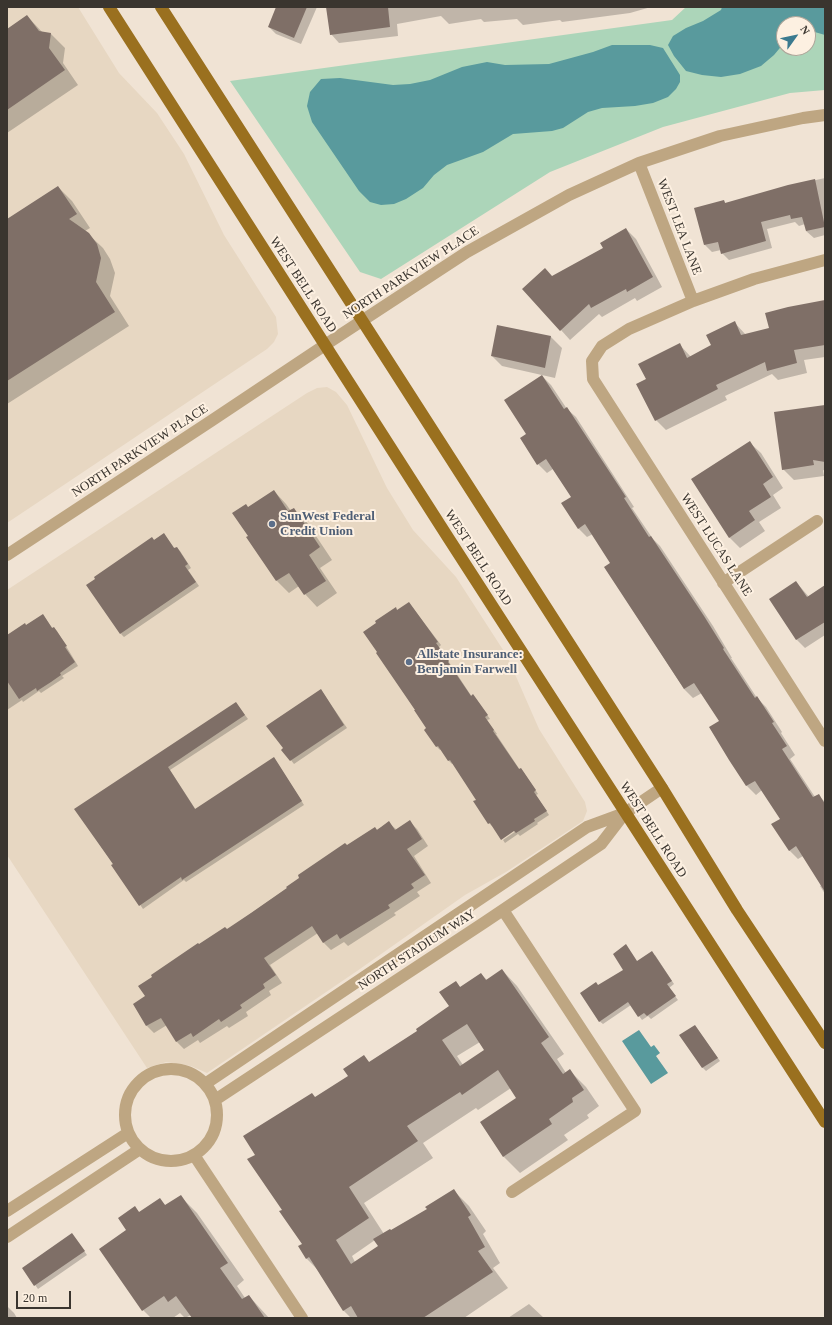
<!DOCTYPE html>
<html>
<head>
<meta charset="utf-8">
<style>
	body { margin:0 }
	#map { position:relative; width:832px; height:1325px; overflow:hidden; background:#f0e3d4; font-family:"Times New Roman",serif }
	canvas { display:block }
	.frame { position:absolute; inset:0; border:8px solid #3a352f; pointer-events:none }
	.north { position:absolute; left:776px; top:16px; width:40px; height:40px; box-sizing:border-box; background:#fdf0e1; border:1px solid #afa59a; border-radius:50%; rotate:57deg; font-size:11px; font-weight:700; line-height:16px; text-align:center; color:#3a352f }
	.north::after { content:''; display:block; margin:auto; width:14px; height:18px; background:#3b7a8f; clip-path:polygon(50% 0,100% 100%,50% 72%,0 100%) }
	.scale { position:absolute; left:16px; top:1291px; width:55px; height:18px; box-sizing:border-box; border:2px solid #3a352f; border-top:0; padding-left:5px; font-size:12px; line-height:14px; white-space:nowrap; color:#3a352f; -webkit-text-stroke:3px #fdf0e1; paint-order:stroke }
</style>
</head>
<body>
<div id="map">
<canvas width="832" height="1325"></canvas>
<div class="frame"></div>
<div class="north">N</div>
<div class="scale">20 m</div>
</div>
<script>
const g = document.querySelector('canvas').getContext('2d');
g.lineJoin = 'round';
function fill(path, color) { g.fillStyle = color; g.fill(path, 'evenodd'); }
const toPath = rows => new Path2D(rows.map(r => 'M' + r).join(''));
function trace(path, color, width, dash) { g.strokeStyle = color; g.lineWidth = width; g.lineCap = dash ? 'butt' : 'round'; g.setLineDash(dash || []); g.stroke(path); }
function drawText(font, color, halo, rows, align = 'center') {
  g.font = font + ' "Times New Roman",serif'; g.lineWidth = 4; g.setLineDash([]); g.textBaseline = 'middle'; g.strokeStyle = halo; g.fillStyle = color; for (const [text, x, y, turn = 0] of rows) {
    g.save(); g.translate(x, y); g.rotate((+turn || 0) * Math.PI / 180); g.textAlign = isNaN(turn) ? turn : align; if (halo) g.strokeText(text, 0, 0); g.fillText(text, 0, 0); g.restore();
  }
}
const built = toPath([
	[7,7,78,7,119,73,157,113,184,154,224,235,276,317,278,334,274,342,267,349,7,523],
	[327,387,336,392,347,405,387,488,413,530,456,577,507,656,539,729,585,802,587,811,583,821,506,872,465,895,357,971,207,1073,191,1066,166,1062,147,1068,7,855,7,590,307,393,317,388]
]);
const green = toPath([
	[686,7,825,7,825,90,790,93,663,127,550,172,381,279,360,272,230,81,672,20],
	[784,24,808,24,808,48,784,48]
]);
const water = toPath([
	[722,7,825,7,825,35,808,30,808,24,784,24,784,43,774,55,761,66,740,74,721,77,702,75,686,71,674,56,668,45,673,36,686,28,703,21,721,10],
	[612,45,650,45,663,48,680,75,680,82,676,89,668,97,653,103,635,106,602,108,588,112,563,128,552,131,513,134,483,152,447,165,434,175,423,188,406,199,394,204,381,205,370,202,359,191,312,122,307,106,310,92,321,79,340,78,393,85,410,84,430,80,462,67,487,62,505,65,549,64,593,52],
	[639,1030,651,1047,654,1045,660,1053,656,1056,668,1073,651,1084,622,1041]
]);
const shadow = toPath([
	[277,7,317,7,301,44,276,34,269,27],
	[327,7,651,7,630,13,562,22,560,20,523,25,517,19,484,22,481,19,449,24,441,16,397,24,398,36,339,43,331,34],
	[27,16,43,33,51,34,65,48,63,63,78,85,7,133,7,30],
	[825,178,825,235,814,238,806,231,805,224,799,226,795,222,767,229,772,248,729,260,722,253,721,250,712,252,705,245,696,209,724,201,726,204,789,186],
	[58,187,72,201,90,228,85,231,103,248,110,259,115,273,110,296,129,326,7,404,7,220],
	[626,229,636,239,662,287,637,301,635,298,602,317,599,314,570,340,561,330,552,277,604,248],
	[825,301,825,357,804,360,807,373,778,380,772,374,725,396,727,400,666,430,656,420,647,379,679,344,691,357,713,346,735,323,746,335,770,329],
	[498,326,551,337,562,348,555,378,502,366,492,356],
	[542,376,551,385,567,409,576,417,634,507,632,508,653,539,660,546,713,626,732,658,731,658,757,698,766,707,782,732,781,733,795,755,790,759,815,797,818,795,825,802,825,894,820,886,822,885,803,856,798,859,789,850,781,819,762,790,756,795,747,786,710,728,720,721,702,693,693,698,684,689,605,567,612,563,593,534,587,537,578,528,572,497,553,469,547,473,538,464,527,434],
	[825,406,825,471,823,470,824,476,794,480,783,469],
	[750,443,761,453,783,488,773,495,781,508,759,522,765,531,740,548,729,537],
	[274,491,286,504,291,511,293,509,306,521,332,560,320,568,337,593,317,607,305,594,299,586,289,593,277,581,248,537,249,536,249,508],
	[164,534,175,549,177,548,180,551,191,568,188,570,199,586,124,637,121,634,152,538,154,540],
	[796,582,809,597,825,587,825,635,805,648,797,640,770,599],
	[409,603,441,645,439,647,472,697,476,699,490,719,487,720,497,734,496,734,520,770,521,769,524,773,538,794,536,795,549,815,537,823,538,824,520,836,518,834,505,843,503,840,519,829,492,826,489,823,477,800,453,763,452,764,448,760,441,749,440,750,437,747,427,729,397,611],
	[43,615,53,629,54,628,57,631,78,666,62,676,64,678,41,693,39,691,23,702,22,700,7,710,7,637],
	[321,690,347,728,294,764,283,750],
	[236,703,248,719,170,770,196,810,274,758,304,805,186,882,184,880,143,909,76,809],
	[410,822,417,829,428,846,414,856,431,883,417,892,420,896,394,913,396,915,348,946,344,942,331,950,324,943,318,933,270,965,282,983,269,991,271,995,246,1012,248,1016,229,1028,227,1026,200,1043,198,1040,184,1049,177,1042,167,1025,154,1033,147,1026,134,1005,146,997,199,945,227,930,347,846,389,823,397,830],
	[655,955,674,984,669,988,678,1000,651,1019,648,1016,642,1020,631,1005,603,1024,599,1021,598,987],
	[502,970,517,986,564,1054,557,1059,566,1073,570,1071,586,1087,599,1106,587,1115,589,1118,564,1135,568,1140,520,1173,504,1157,481,1123,518,1098,511,1088,478,1110,476,1108,423,1143,433,1158,364,1203,384,1234,391,1231,428,1210,453,1190,469,1206,486,1231,483,1234,500,1263,493,1268,508,1288,464,1318,351,1318,344,1311,318,1270,307,1259,300,1247,303,1244,283,1210,256,1155,315,1098,349,1077,364,1057,370,1063,418,1031,450,1007,456,982,461,988,481,974,487,980],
	[480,1042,486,1050,463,1065,457,1056],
	[375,1240,379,1246,355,1262,352,1256],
	[695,1026,720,1061,706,1071,702,1067],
	[180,1196,197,1213,244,1280,237,1286,245,1298,249,1296,269,1318,193,1318,191,1315,185,1318,180,1313,173,1318,151,1318,143,1310,128,1230,135,1208,140,1213,160,1200,166,1206],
	[72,1234,87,1255,38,1289,23,1268],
	[529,1304,544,1318,508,1318],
	[7,1306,14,1313,17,1318,7,1318]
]);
const building = toPath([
	[276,7,307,7,294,38,268,27],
	[326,7,388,7,390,27,330,35],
	[27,15,39,31,51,33,49,48,65,70,7,110,7,29],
	[815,179,825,227,806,231,802,217,791,219,790,215,761,222,766,241,721,254,718,242,704,245,694,208,724,200,725,203,788,185],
	[58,186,77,214,69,219,89,233,97,244,101,258,96,282,115,312,7,381,7,219],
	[626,228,653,277,627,292,626,289,591,308,589,304,560,331,522,289,545,268,552,276,603,248,600,243],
	[825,300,825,345,794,350,797,363,767,371,765,362,716,385,718,389,655,421,636,384,646,379,638,364,680,343,687,358,711,345,706,335,735,321,741,335,769,328,765,313,788,307],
	[497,325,551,336,545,368,491,356],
	[542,375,564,409,567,407,626,497,624,498,649,537,651,536,704,616,724,648,723,649,755,698,757,696,774,722,772,723,787,746,782,749,813,797,819,794,825,804,825,892,796,846,789,851,771,824,780,819,755,781,746,786,729,760,709,727,719,721,694,683,684,689,604,567,610,563,585,524,578,529,561,503,571,497,546,459,537,465,520,438,526,434,504,400],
	[825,405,825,462,813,460,814,465,782,470,774,412],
	[750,441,773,477,763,484,771,497,749,511,755,520,729,538,691,479],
	[274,490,288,511,294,508,320,547,309,555,326,581,304,595,289,573,276,581,246,537,248,536,232,513,246,504,248,507],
	[164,533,174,548,177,547,188,564,185,566,196,582,120,634,86,585,95,579,94,577,152,537,154,540],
	[796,581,807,597,825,585,825,622,796,640,769,599],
	[409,602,438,642,436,643,449,661,448,662,471,696,473,694,488,715,485,717,494,730,493,731,519,769,521,768,536,790,534,792,547,811,534,819,535,821,516,833,514,831,501,840,490,823,488,824,473,801,476,800,450,760,448,761,438,746,436,747,424,730,426,728,414,710,415,710,376,653,377,652,363,632,376,623,375,621,396,607,397,610],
	[43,614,52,628,54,627,67,646,65,647,75,662,60,673,61,675,51,682,37,691,36,688,19,699,7,681,7,635,25,623,26,625],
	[321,689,344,725,290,761,281,750,283,748,266,726],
	[236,702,245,715,168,767,195,809,274,757,302,801,182,880,181,877,139,906,111,865,113,864,74,809],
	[410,820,422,839,407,849,425,875,411,884,414,888,388,905,390,908,340,939,337,934,323,943,312,926,264,958,276,975,263,984,265,988,240,1005,242,1008,221,1022,219,1019,193,1037,191,1033,176,1042,161,1018,146,1026,133,1004,145,996,138,986,152,977,151,975,198,943,199,944,225,927,227,929,251,913,287,888,286,887,299,878,298,875,345,843,347,845,375,827,377,830,389,821,395,830],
	[626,944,637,961,652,951,672,981,667,984,676,996,647,1016,644,1013,638,1017,628,1002,599,1022,580,993,596,982,598,985,623,970,613,954],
	[502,969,549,1037,541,1043,563,1074,570,1069,584,1090,572,1098,573,1102,549,1119,552,1124,503,1157,480,1122,516,1098,498,1070,462,1095,460,1092,407,1126,418,1141,349,1187,369,1218,336,1240,351,1264,378,1246,373,1239,390,1229,391,1230,427,1209,425,1207,454,1189,471,1215,468,1217,485,1247,478,1251,493,1272,423,1318,358,1318,351,1306,343,1311,309,1257,306,1259,298,1246,302,1244,279,1211,282,1210,247,1159,255,1155,243,1136,312,1093,315,1097,348,1076,343,1069,364,1055,369,1062,417,1031,416,1029,449,1006,439,992,456,981,460,987,481,973,486,980],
	[467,1024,484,1050,460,1066,442,1040],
	[695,1025,718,1058,702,1068,679,1035],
	[181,1195,228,1263,220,1268,242,1299,249,1295,265,1318,192,1318,176,1296,168,1302,164,1296,142,1311,99,1249,126,1230,118,1218,135,1206,139,1212,160,1198,165,1205],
	[72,1233,85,1251,34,1286,22,1268]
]);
const minor = toPath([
	[639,163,693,301],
	[825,260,754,279,693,301,629,329,602,346,592,361,593,379,825,741],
	[7,555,211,421,325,345,467,252,569,195,639,163,720,136,803,118,825,115],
	[723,583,817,521],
	[503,910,635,1111,512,1192],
	'125 1115a46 46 0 1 1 92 0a46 46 0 1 1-92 0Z',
	[205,1084,587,827,625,813,662,788],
	[215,1100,485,922,601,844,624,814],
	[194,1155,302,1318],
	[7,1211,128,1133],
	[7,1237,140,1149]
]);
const major = toPath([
	[109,7,449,539,825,1122],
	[161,7,662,788,737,910,825,1043]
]);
const markers = [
	[272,524,4,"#5c6f8a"],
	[409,662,4,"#5c6f8a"]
];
const streetNames = [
	["WEST LEA LANE",679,227,69],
	["NORTH PARKVIEW PLACE",411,273,-33],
	["WEST BELL ROAD",303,285,57],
	["NORTH PARKVIEW PLACE",140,451,-33],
	["WEST LUCAS LANE",716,545,57],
	["WEST BELL ROAD",478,558,57],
	["WEST BELL ROAD",653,830,57],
	["NORTH STADIUM WAY",417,950,-33]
];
const serviceNames = [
	["SunWest Federal",280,517],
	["Credit Union",280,532],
	["Allstate Insurance:",417,655],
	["Benjamin Farwell",417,670]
];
fill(built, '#e7d7c2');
fill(green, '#acd5b9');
fill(water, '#599a9d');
fill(shadow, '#0003');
fill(building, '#7f6f67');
trace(minor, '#bea682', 12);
trace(major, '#9a701f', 12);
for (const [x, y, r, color] of markers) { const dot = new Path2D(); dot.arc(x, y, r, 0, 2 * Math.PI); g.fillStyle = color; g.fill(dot); trace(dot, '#fdf0e1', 1.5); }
drawText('13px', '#3a352f', '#fdf0e1', streetNames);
drawText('bold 13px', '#4e5e75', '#fdf0e1', serviceNames, 'left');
</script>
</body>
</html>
